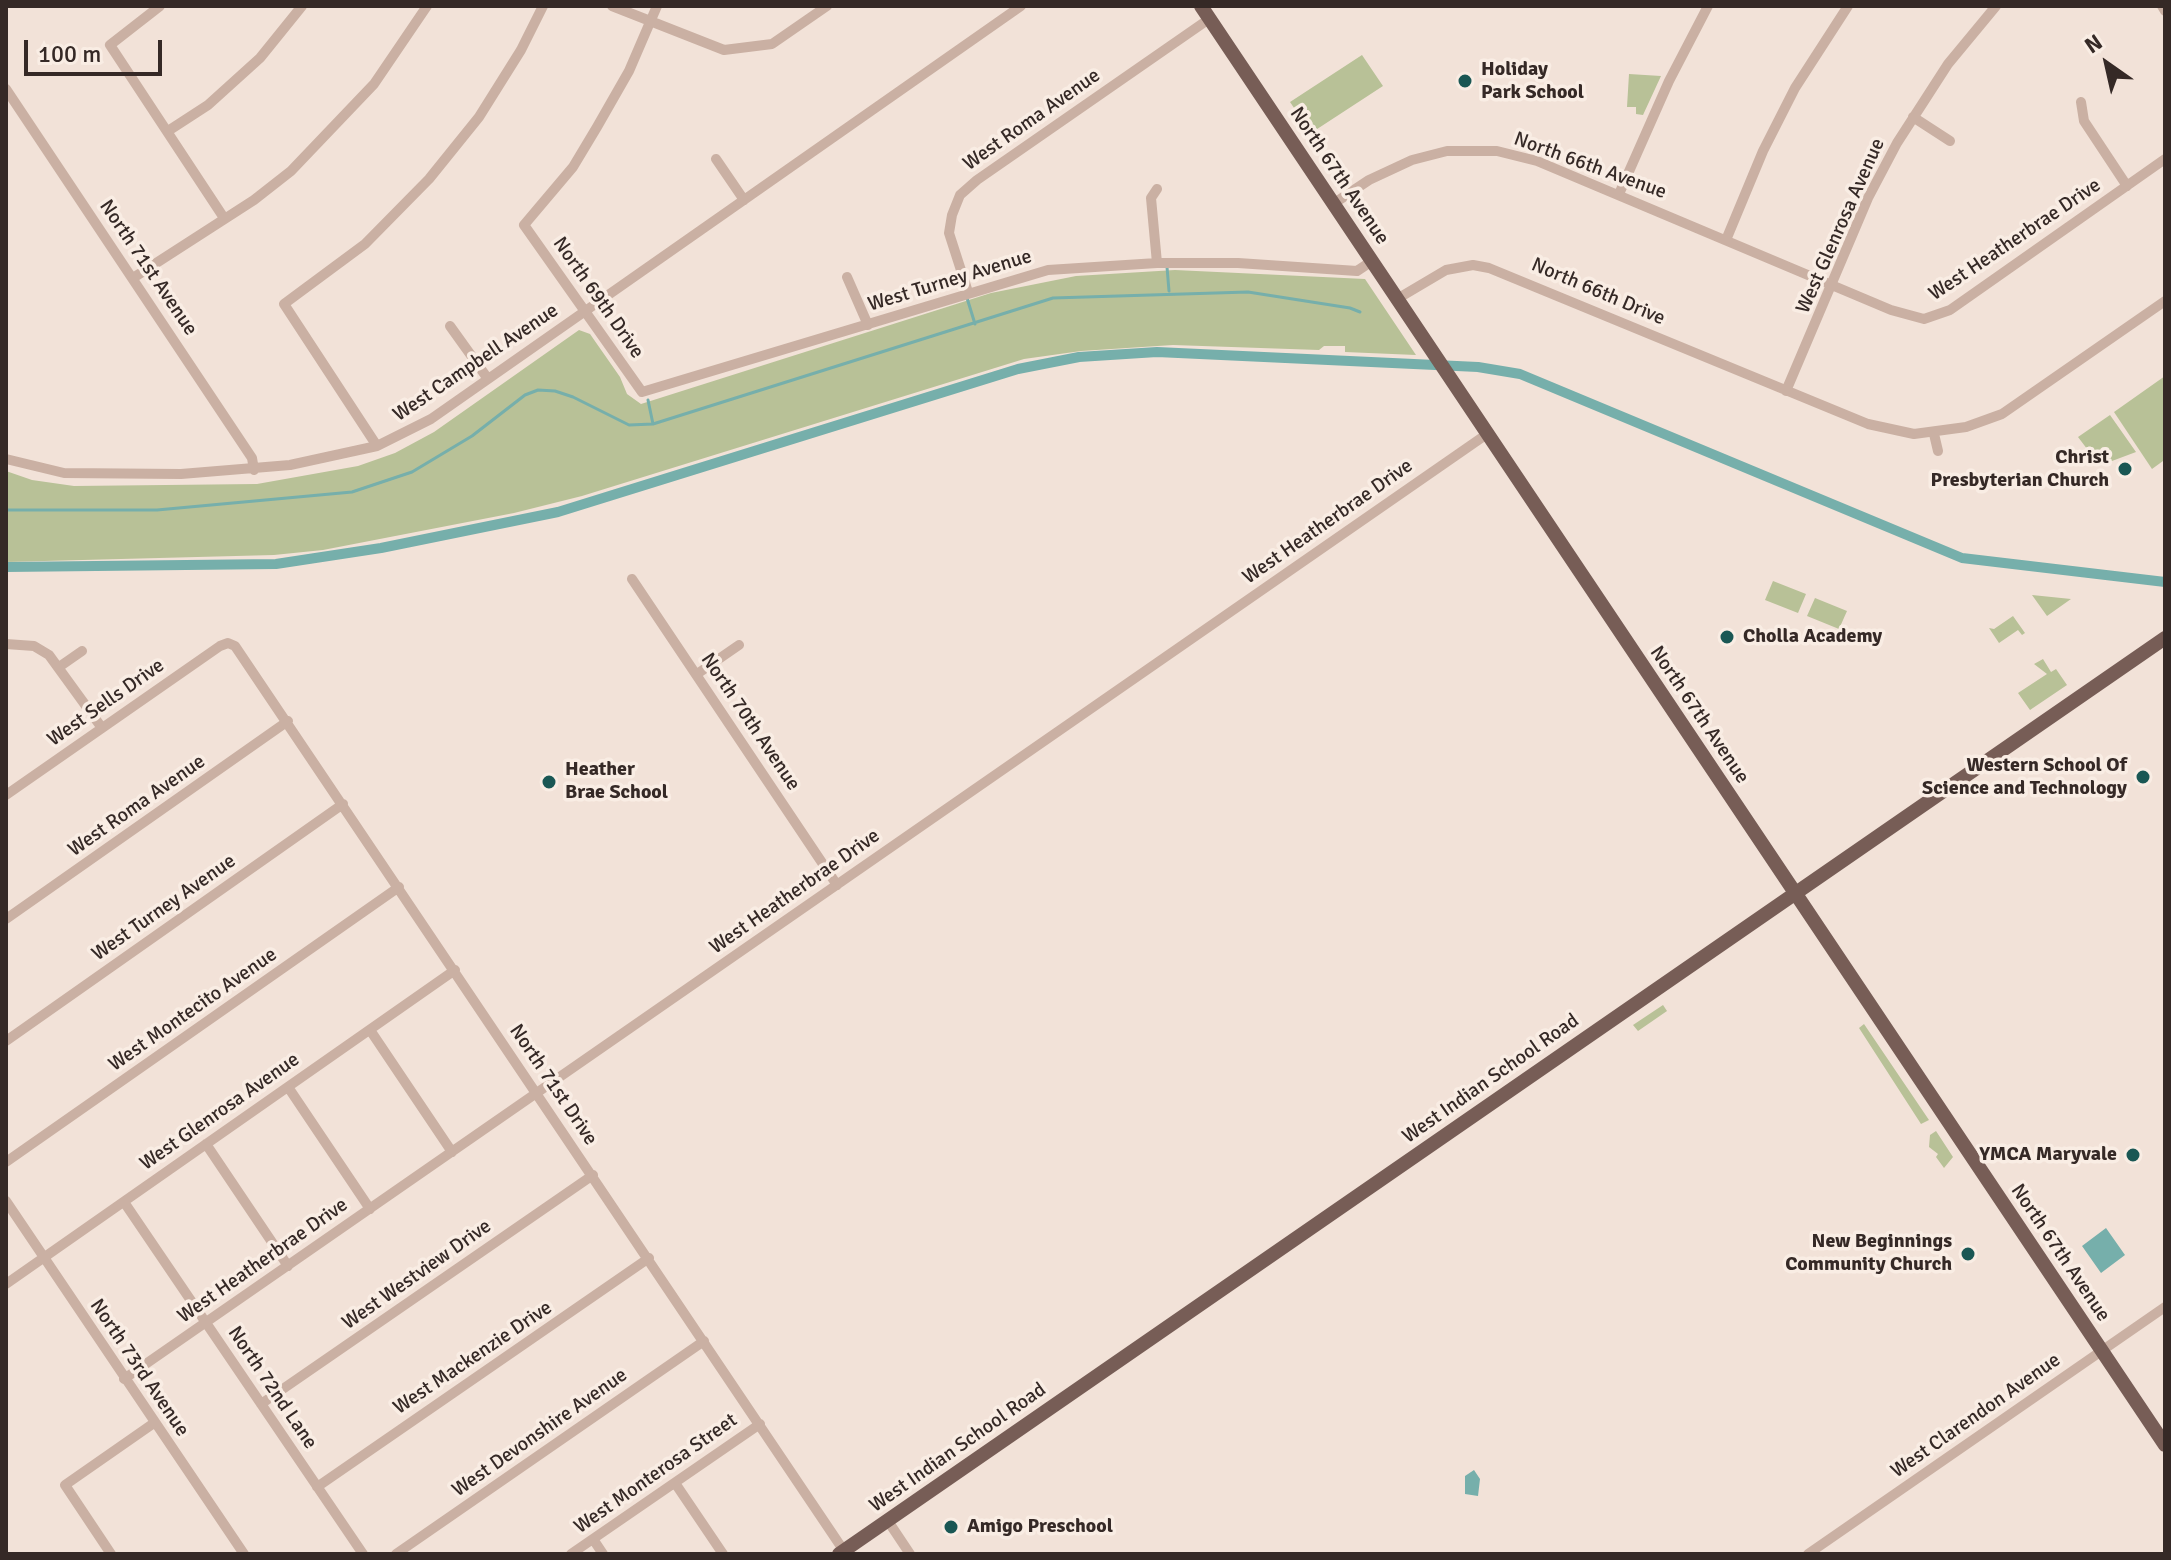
<!DOCTYPE html>
<html>
<head>
<meta charset="utf-8">
<style>
	body { margin:0 }
	#map { position:relative; width:2171px; height:1560px; overflow:hidden; background:#f2e2d8; font-family:Signika,sans-serif }
	canvas { display:block }
	.frame { position:absolute; inset:0; border:8px solid #352926; pointer-events:none }
	.north { position:absolute; left:2067px; top:24px; width:80px; height:80px; -webkit-text-stroke:6px #f9ede4; paint-order:stroke; rotate:326deg; font-size:22px; font-weight:700; line-height:32px; text-align:center; color:#352926 }
	.north::after { content:''; display:block; margin:auto; width:28px; height:36px; background:#352926; clip-path:polygon(50% 0,100% 100%,50% 72%,0 100%) }
	.scale { position:absolute; left:24px; top:40px; width:138px; height:36px; box-sizing:border-box; border:4px solid #352926; border-top:0; padding-left:10px; font-size:24px; line-height:28px; white-space:nowrap; color:#352926; -webkit-text-stroke:6px #f9ede4; paint-order:stroke }
</style>
</head>
<body>
<div id="map">
<canvas width="2171" height="1560"></canvas>
<div class="frame"></div>
<div class="north">N</div>
<div class="scale">100 m</div>
</div>
<script>
const g = document.querySelector('canvas').getContext('2d');
g.lineJoin = 'round';
function fill(path, color) { g.fillStyle = color; g.fill(path, 'evenodd'); }
const toPath = rows => new Path2D(rows.map(r => 'M' + r).join(''));
function trace(path, color, width, dash) { g.strokeStyle = color; g.lineWidth = width; g.lineCap = dash ? 'butt' : 'round'; g.setLineDash(dash || []); g.stroke(path); }
function drawText(font, color, halo, rows, align = 'center') {
  g.font = font + ' Signika,sans-serif'; g.lineWidth = 7; g.setLineDash([]); g.textBaseline = 'middle'; g.strokeStyle = halo; g.fillStyle = color; for (const [text, x, y, turn = 0] of rows) {
    g.save(); g.translate(x, y); g.rotate((+turn || 0) * Math.PI / 180); g.textAlign = isNaN(turn) ? turn : align; if (halo) g.strokeText(text, 0, 0); g.fillText(text, 0, 0); g.restore();
  }
}
const green = toPath([
	[1362,55,1383,86,1311,133,1290,102],
	[1629,74,1661,76,1643,115,1636,114,1636,107,1627,107],
	[1175,270,1365,279,1416,355,1345,352,1345,346,1324,346,1319,350,1173,345,1081,351,1024,359,582,496,514,513,323,550,274,555,6,562,6,471,32,480,74,486,257,484,358,466,395,453,434,432,579,330,590,334,620,377,627,394,641,404,991,293,1076,276],
	[2165,376,2165,464,2163,461,2152,469,2114,412],
	[2110,415,2136,452,2112,461,2102,460,2100,466,2078,437],
	[1773,581,1806,594,1798,613,1765,600],
	[2032,595,2071,599,2047,616],
	[1815,598,1847,611,1839,629,1807,616],
	[2013,616,2025,633,2022,635,2018,630,1999,643,1989,628,1994,629],
	[2043,659,2051,672,2056,669,2067,685,2030,710,2018,693,2047,674,2034,664],
	[1663,1005,1667,1011,1638,1031,1633,1025],
	[1864,1024,1929,1120,1921,1124,1859,1028],
	[1936,1131,1953,1157,1944,1168,1936,1157,1938,1154,1929,1147,1930,1135]
]);
const water = toPath([
	[2106,1228,2125,1255,2101,1273,2082,1246],
	[1474,1470,1480,1479,1478,1496,1465,1494,1465,1476]
]);
const stream = toPath([
	[1167,267,1169,291],
	[967,298,975,324],
	[648,400,653,424],
	[6,510,157,510,352,492,412,472,472,436,525,395,538,390,555,391,573,397,629,425,653,424,1053,298,1248,292,1350,308,1360,312]
]);
const canal = toPath([
	[6,567,276,564,381,548,558,512,1018,369,1079,357,1157,352,1478,367,1520,374,1962,558,2165,582]
]);
const minor = toPath([
	[160,6,110,45,224,218],
	[612,6,724,50,772,44,827,6],
	[657,6,629,71,597,127,573,167,524,225,642,392,1048,270,1157,263,1238,263,1357,271,1372,261],
	[2162,6,2165,11],
	[6,89,252,458,254,470],
	[2081,102,2084,121,2127,186],
	[1913,117,1950,141],
	[168,131,208,105,260,58,302,6],
	[716,159,744,200],
	[1157,189,1151,198,1157,263],
	[1619,194,1669,81,1708,6],
	[1333,204,1369,180,1412,160,1447,151,1497,151,1537,161,1891,310,1924,319,1950,310,2165,159],
	[1726,240,1763,151,1795,88,1848,6],
	[847,277,868,325],
	[133,278,254,200,291,171,374,84,427,6],
	[968,292,949,233,952,215,960,195,977,180,1209,19],
	[1397,299,1446,270,1473,265,1489,268,1868,424,1914,434,1966,427,2002,414,2165,301],
	[450,326,488,379],
	[1786,391,1868,198,1897,143,1948,64,1996,6],
	[1934,434,1938,451],
	[377,446,284,304,365,244,429,179,479,117,521,50,543,6],
	[6,459,64,473,181,474,290,465,377,446,431,419,1021,6],
	[632,579,837,885],
	[6,644,34,646,49,655,102,728],
	[59,667,82,651],
	[697,674,739,645],
	[6,795,220,646,228,643,235,646,844,1551],
	[6,919,288,721],
	[370,1030,452,1152],
	[6,1041,343,804],
	[288,1087,370,1209],
	[206,1144,288,1266],
	[6,1162,399,887],
	[6,1201,244,1554],
	[124,1202,363,1554],
	[6,1284,455,970],
	[124,1379,1487,434],
	[261,1404,593,1175],
	[675,1483,723,1554],
	[317,1487,649,1258],
	[888,1521,910,1554],
	[593,1539,603,1554],
	[111,1554,65,1485,154,1423],
	[396,1554,704,1341],
	[571,1554,760,1424],
	[1808,1554,2165,1307]
]);
const major = toPath([
	[1201,6,2165,1445],
	[839,1554,2165,638]
]);
const markers = [
	[1465,81,8,"#1a5754"],
	[2125,469,8,"#1a5754"],
	[1727,637,8,"#1a5754"],
	[2143,777,8,"#1a5754"],
	[549,782,8,"#1a5754"],
	[2133,1155,8,"#1a5754"],
	[1968,1254,8,"#1a5754"],
	[951,1527,8,"#1a5754"]
];
const poiNames = [
	["Holiday",1481,70],
	["Park School",1481,93],
	["Christ",2109,458,"right"],
	["Presbyterian Church",2109,481,"right"],
	["Cholla Academy",1743,637],
	["Western School Of",2127,766,"right"],
	["Science and Technology",2127,789,"right"],
	["Heather",565,770],
	["Brae School",565,793],
	["YMCA Maryvale",2117,1155,"right"],
	["New Beginnings",1952,1242,"right"],
	["Community Church",1952,1265,"right"],
	["Amigo Preschool",967,1527]
];
const streetNames = [
	["West Roma Avenue",1032,120,-35],
	["North 66th Avenue",1590,166,20],
	["North 67th Avenue",1339,176,56],
	["West Glenrosa Avenue",1841,226,-66],
	["West Heatherbrae Drive",2015,240,-34],
	["North 71st Avenue",148,268,56],
	["West Turney Avenue",950,281,-17],
	["North 66th Drive",1598,292,23],
	["North 69th Drive",598,298,55],
	["West Campbell Avenue",476,363,-34],
	["West Heatherbrae Drive",1328,522,-35],
	["West Sells Drive",106,703,-35],
	["North 67th Avenue",1699,715,56],
	["North 70th Avenue",750,722,56],
	["West Roma Avenue",137,806,-35],
	["West Heatherbrae Drive",795,892,-35],
	["West Turney Avenue",164,908,-35],
	["West Montecito Avenue",193,1010,-35],
	["West Indian School Road",1491,1079,-35],
	["North 71st Drive",553,1085,56],
	["West Glenrosa Avenue",220,1112,-35],
	["North 67th Avenue",2060,1253,56],
	["West Heatherbrae Drive",263,1261,-35],
	["West Westview Drive",417,1275,-35],
	["West Mackenzie Drive",473,1358,-34],
	["North 73rd Avenue",139,1368,56],
	["North 72nd Lane",272,1388,56],
	["West Clarendon Avenue",1976,1416,-35],
	["West Devonshire Avenue",540,1433,-35],
	["West Indian School Road",958,1448,-35],
	["West Monterosa Street",656,1474,-35]
];
fill(green, '#b8c197');
fill(water, '#76afab');
trace(stream, '#76afab', 3);
trace(canal, '#76afab', 10);
trace(minor, '#cab0a3', 10);
trace(major, '#775d56', 14);
for (const [x, y, r, color] of markers) { const dot = new Path2D(); dot.arc(x, y, r, 0, 2 * Math.PI); g.fillStyle = color; g.fill(dot); trace(dot, '#f9ede4', 3); }
drawText('bold 20px', '#352926', '#f9ede4', poiNames, 'left');
drawText('20px', '#352926', '#f9ede4', streetNames);
</script>
</body>
</html>
